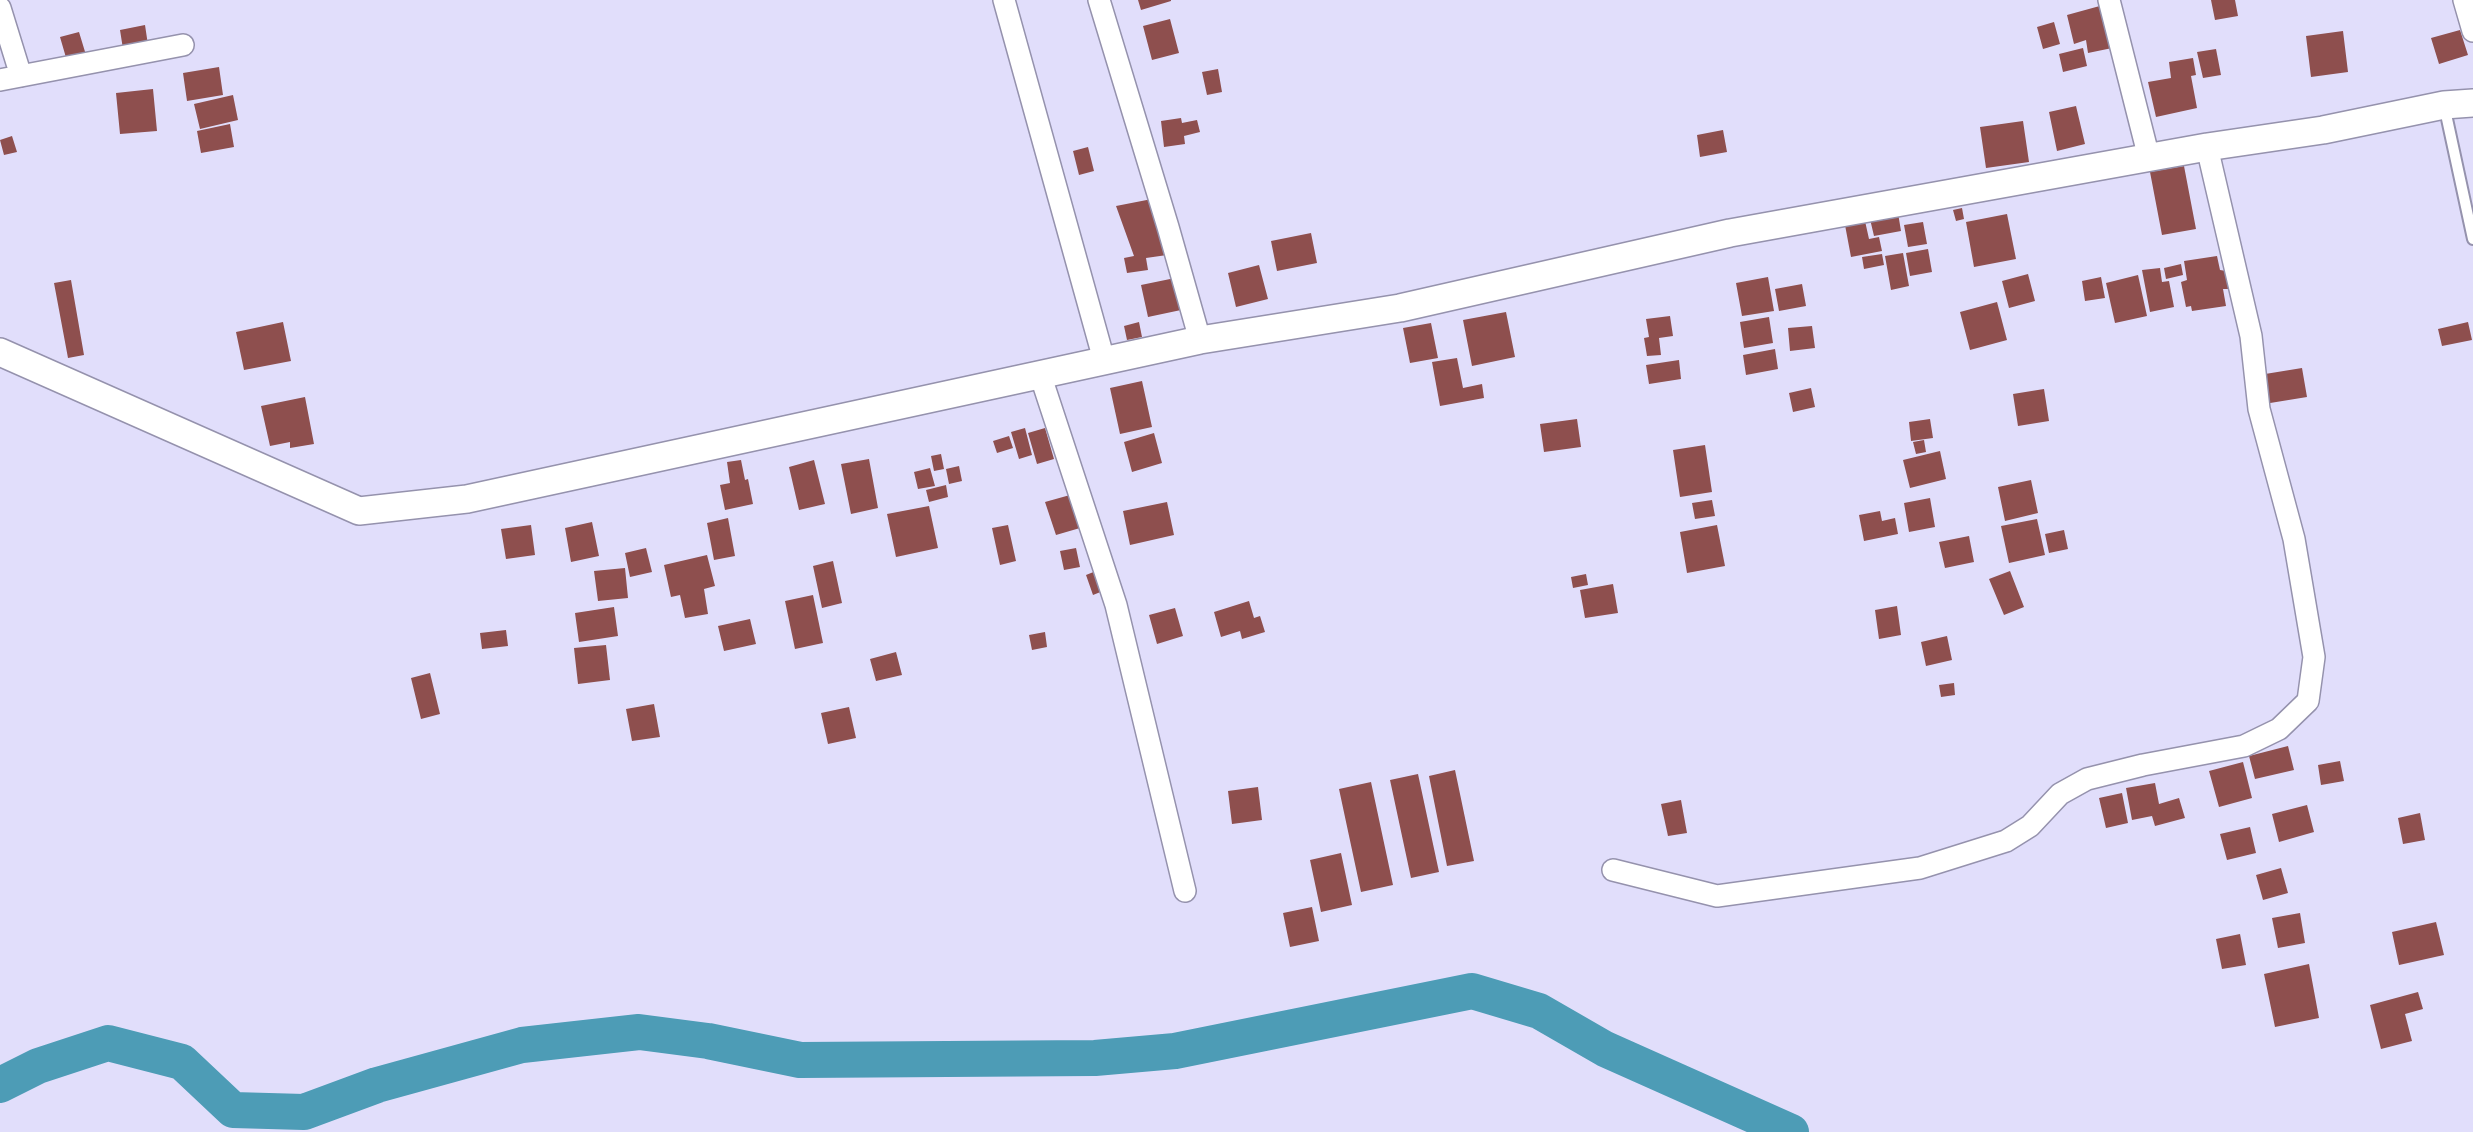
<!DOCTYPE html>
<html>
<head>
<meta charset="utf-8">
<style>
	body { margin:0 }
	canvas { display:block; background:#e1defb }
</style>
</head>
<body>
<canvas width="2473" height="1132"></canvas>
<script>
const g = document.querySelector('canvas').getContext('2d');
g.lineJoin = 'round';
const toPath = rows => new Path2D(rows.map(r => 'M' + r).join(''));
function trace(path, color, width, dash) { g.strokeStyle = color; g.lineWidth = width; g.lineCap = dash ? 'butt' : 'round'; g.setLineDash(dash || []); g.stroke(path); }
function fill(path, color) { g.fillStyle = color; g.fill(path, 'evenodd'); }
const river = toPath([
	[0,1085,38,1066,108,1043,182,1062,233,1110,304,1112,377,1085,522,1045,639,1032,708,1041,800,1060,1095,1058,1175,1051,1472,991,1539,1011,1605,1049,1791,1132]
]);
const building = toPath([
	[1138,0,1171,0,1171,1,1141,10],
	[2211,0,2235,0,2238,16,2215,20],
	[2107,4,2117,47,2088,53,2086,40,2074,44,2067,15],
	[1170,19,1179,53,1152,60,1143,26],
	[2054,22,2060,44,2043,49,2037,27],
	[145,25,148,45,123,49,120,30],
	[2460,30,2468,55,2439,64,2431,38],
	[2343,31,2348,72,2311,77,2306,36],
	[79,32,86,55,67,61,60,37],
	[2083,48,2087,66,2063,72,2059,54],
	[2216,49,2221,75,2203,78,2197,52],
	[2193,58,2196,75,2191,76,2197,108,2156,117,2148,82,2171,78,2169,62],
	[219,67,223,95,187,101,183,73],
	[1218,69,1222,92,1207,95,1202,72],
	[153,89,157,131,120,134,116,93],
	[233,95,238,120,200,129,194,104],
	[2076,106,2085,144,2057,151,2049,112],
	[1181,118,1182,123,1197,120,1200,132,1184,136,1185,144,1164,147,1161,121],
	[2023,121,2029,162,1986,168,1980,127],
	[230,124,234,147,201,153,197,131],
	[1723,130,1727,152,1700,157,1697,135],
	[12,136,17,152,4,155,0,140],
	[1088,147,1094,171,1079,175,1073,151],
	[2184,166,2196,229,2162,235,2150,172],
	[1157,198,1167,255,1146,258,1148,270,1127,273,1124,258,1134,256,1116,206],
	[1962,208,1964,219,1956,221,1953,210],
	[1898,213,1901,231,1874,236,1870,219],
	[2007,214,2016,259,1974,267,1966,222],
	[1865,221,1869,239,1879,237,1882,251,1851,257,1845,225],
	[1923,222,1927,244,1908,247,1904,225],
	[1311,233,1317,263,1277,271,1271,241],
	[1928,249,1932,272,1910,276,1906,253],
	[1903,253,1909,286,1891,290,1885,256],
	[1882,254,1884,265,1864,269,1862,257],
	[2217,256,2220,270,2226,271,2229,289,2223,289,2226,306,2192,311,2191,306,2186,307,2181,282,2187,280,2184,261],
	[2181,264,2183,275,2166,279,2164,268],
	[1259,265,1268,299,1236,307,1228,273],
	[2160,268,2162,282,2169,281,2174,307,2150,312,2142,270],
	[2028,274,2035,301,2009,308,2002,281],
	[2138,275,2147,316,2115,323,2106,283],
	[1768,277,1774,311,1742,316,1736,283],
	[2101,277,2105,298,2085,301,2082,281],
	[1175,278,1181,310,1148,317,1141,285],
	[71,280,84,355,68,358,54,283],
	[1802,284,1806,306,1779,311,1775,289],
	[1997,302,2007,340,1970,350,1960,312],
	[1506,312,1515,357,1472,366,1463,320],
	[1670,316,1673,336,1659,338,1661,355,1647,356,1644,338,1649,337,1646,319],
	[1769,317,1773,343,1744,348,1740,322],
	[283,322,291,361,244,370,236,332],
	[1139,322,1142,337,1127,340,1124,326],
	[2468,322,2472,340,2442,346,2438,329],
	[1431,323,1438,358,1410,363,1403,328],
	[1812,326,1815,348,1790,351,1788,328],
	[1775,349,1778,369,1746,375,1743,355],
	[1457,358,1463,388,1482,384,1484,398,1440,406,1432,362],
	[1679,360,1681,379,1649,384,1646,365],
	[2302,368,2307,397,2264,404,2259,375],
	[1142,381,1152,427,1120,434,1110,388],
	[1811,388,1815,407,1793,412,1789,393],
	[2044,389,2049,421,2018,426,2013,394],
	[305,397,314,444,290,448,290,442,270,446,261,406],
	[1577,419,1581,447,1544,452,1540,424],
	[1930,419,1933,438,1911,441,1909,422],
	[1025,428,1032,455,1019,459,1011,432],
	[1045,428,1054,459,1037,464,1028,433],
	[1154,433,1162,463,1132,472,1124,442],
	[1009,436,1013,448,997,453,993,441],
	[1924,440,1926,452,1916,454,1913,442],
	[1705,445,1712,492,1680,497,1673,450],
	[1940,451,1946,479,1910,488,1903,460],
	[941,454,944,469,934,471,931,456],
	[869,459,878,508,851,514,841,464],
	[741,460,745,480,748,479,753,504,725,510,720,485,730,483,727,462],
	[814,460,825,504,799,510,789,467],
	[959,466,962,481,949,484,946,469],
	[930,468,935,486,918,489,914,472],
	[2031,480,2038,513,2005,521,1998,487],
	[946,485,948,497,929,502,926,490],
	[1070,495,1080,528,1056,535,1045,502],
	[1930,498,1935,527,1909,532,1904,503],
	[1712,500,1715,516,1695,519,1692,503],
	[1167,502,1174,535,1130,545,1123,511],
	[929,506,938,548,896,557,887,514],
	[1880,511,1882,521,1895,518,1898,534,1864,541,1859,515],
	[728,518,735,556,714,560,707,523],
	[2037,519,2045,555,2009,563,2001,526],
	[592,522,599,556,571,562,565,528],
	[531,525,535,555,506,559,501,529],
	[1008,525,1016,561,1000,565,992,528],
	[1717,525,1725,566,1687,573,1680,532],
	[2064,530,2068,549,2049,553,2045,534],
	[1969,536,1974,562,1945,568,1939,542],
	[646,548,652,572,630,577,625,553],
	[1076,548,1080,567,1064,570,1060,551],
	[707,555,715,586,704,589,708,614,685,618,680,595,671,597,664,565],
	[833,561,842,603,822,608,813,566],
	[625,568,628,598,598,601,594,571],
	[1096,571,1103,591,1093,595,1086,575],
	[2010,571,2024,607,2004,615,1989,579],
	[1586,574,1588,585,1573,588,1571,577],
	[1613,584,1618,613,1585,618,1580,590],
	[813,595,823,643,795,649,785,601],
	[1249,601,1254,618,1260,616,1265,632,1242,639,1240,631,1221,637,1214,612],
	[1897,606,1901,635,1879,639,1875,610],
	[614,607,618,636,579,642,575,613],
	[1175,608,1183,636,1157,644,1149,615],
	[750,619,756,644,724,651,718,626],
	[506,630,508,646,482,649,480,633],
	[1045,632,1047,647,1032,650,1029,635],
	[1947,636,1952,660,1926,666,1921,642],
	[606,645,610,680,578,684,574,648],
	[896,652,902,675,876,681,870,659],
	[430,673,440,714,421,719,411,678],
	[1954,683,1955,695,1941,697,1939,685],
	[654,704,660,737,632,741,626,709],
	[849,707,856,738,828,744,821,713],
	[2288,746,2294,770,2255,779,2249,756],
	[2340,761,2344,781,2321,785,2318,765],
	[2243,762,2252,798,2219,807,2209,771],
	[1455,770,1474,861,1447,866,1429,776],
	[1418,774,1439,872,1411,878,1390,780],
	[1371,782,1393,885,1361,892,1339,789],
	[2155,783,2159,804,2179,798,2185,818,2155,826,2152,816,2132,820,2126,788],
	[1258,787,1262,820,1232,824,1228,791],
	[2122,793,2128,823,2106,828,2099,798],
	[1681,800,1687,833,1668,836,1661,804],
	[2307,805,2314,832,2279,842,2272,814],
	[2420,813,2425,840,2403,844,2398,818],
	[2250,827,2256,853,2227,860,2220,834],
	[1341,853,1352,905,1321,912,1310,860],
	[2281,868,2288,893,2263,900,2256,875],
	[1312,907,1319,941,1290,947,1283,913],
	[2300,913,2305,943,2278,948,2272,918],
	[2436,922,2444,955,2399,965,2392,932],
	[2240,934,2246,965,2222,969,2216,939],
	[2309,964,2319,1018,2275,1027,2264,974],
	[2418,992,2423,1009,2405,1014,2412,1041,2381,1049,2370,1005]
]);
const service = toPath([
	[2444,105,2473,239]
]);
const minor = toPath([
	[1004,0,1104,360],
	[1099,0,1168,227,1200,340],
	[2109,0,2149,158],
	[2464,0,2473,31],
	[0,8,21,76],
	[0,80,183,45],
	[1040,374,1116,605,1185,891],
	[1613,870,1717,896,1920,868,2006,841,2030,826,2060,794,2087,779,2143,765,2244,746,2279,729,2308,701,2314,657,2294,539,2259,409,2251,336,2207,147]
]);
const tertiary = toPath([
	[0,352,359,511,467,499,1200,340,1400,308,1730,233,2207,147,2323,130,2444,105,2473,103]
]);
trace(river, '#4d9cb6', 36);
fill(building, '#8e4f4e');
trace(service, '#9592ad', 14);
trace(minor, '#9592ad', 24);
trace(tertiary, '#9592ad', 30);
trace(service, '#fff', 10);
trace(minor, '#fff', 21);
trace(tertiary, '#fff', 27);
</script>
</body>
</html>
